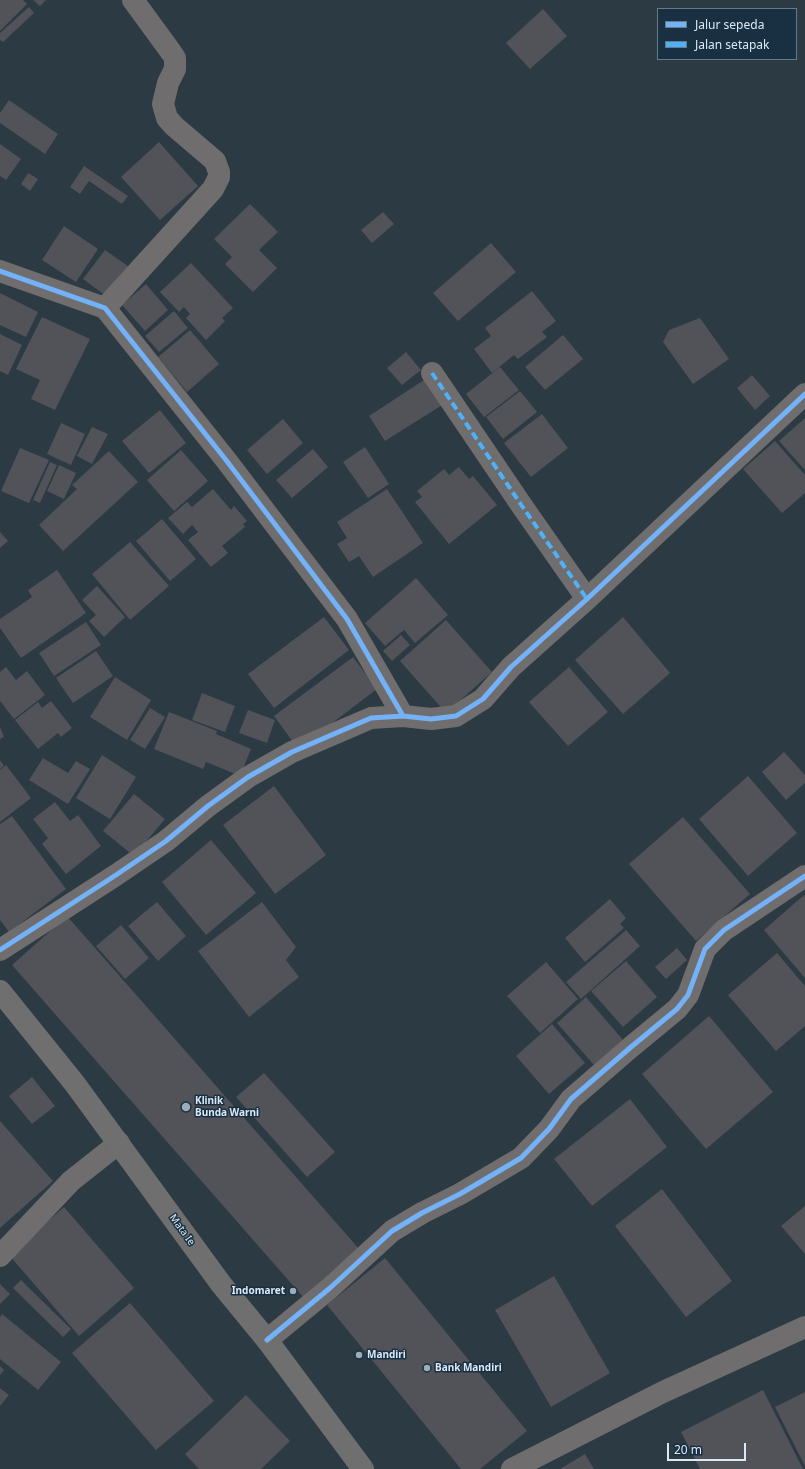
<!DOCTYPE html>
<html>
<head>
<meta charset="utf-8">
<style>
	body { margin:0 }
	#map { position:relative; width:805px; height:1469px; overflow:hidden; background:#2c3a43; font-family:"Noto Sans",sans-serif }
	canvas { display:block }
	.legend { position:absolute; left:657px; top:8px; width:140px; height:52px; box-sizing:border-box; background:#183042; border:1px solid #667a8a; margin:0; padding:5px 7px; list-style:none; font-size:12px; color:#dbe9f5 }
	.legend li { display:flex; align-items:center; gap:8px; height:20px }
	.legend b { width:20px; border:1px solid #667a8a }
	.scale { position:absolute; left:667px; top:1443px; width:79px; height:18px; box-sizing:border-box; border:2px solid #dbe9f5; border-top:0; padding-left:5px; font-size:12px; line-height:14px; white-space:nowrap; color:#dbe9f5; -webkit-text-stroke:3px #183042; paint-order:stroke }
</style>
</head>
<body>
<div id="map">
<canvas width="805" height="1469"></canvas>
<ul class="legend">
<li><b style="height:5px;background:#73b2f8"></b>Jalur sepeda</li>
<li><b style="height:5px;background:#4fb1f8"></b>Jalan setapak</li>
</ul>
<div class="scale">20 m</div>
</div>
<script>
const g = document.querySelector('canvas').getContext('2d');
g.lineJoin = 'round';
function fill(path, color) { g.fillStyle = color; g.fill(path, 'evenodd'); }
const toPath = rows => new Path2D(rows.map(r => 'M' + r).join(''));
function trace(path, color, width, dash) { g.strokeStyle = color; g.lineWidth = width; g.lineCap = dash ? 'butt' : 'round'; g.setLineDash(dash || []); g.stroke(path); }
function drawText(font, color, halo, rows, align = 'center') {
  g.font = font + ' "Noto Sans",sans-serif'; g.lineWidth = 3; g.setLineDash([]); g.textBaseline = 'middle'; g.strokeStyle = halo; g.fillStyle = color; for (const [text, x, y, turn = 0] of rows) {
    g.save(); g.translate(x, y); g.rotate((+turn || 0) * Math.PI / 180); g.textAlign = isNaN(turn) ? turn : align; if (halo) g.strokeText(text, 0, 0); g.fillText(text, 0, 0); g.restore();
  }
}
const building = toPath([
	[0,0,23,0,27,4,0,31],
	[33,0,46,0,40,6],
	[29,7,34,13,3,42,0,40,0,33],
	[543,9,567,36,530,69,506,43],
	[9,100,58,134,45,154,0,123,0,113],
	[159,142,198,186,160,220,121,177],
	[0,144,21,159,6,180,0,176],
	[84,166,128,196,122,204,89,181,80,194,70,187],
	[28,173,38,179,30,191,21,184],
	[250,204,278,232,259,250,277,268,253,292,225,264,232,257,214,239],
	[383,212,394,224,372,243,361,230],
	[64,226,98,249,76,282,42,260],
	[491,243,516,272,458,321,433,293],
	[105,250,132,269,110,299,83,279],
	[191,263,233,308,222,318,225,321,206,340,186,318,190,314,184,307,179,312,160,292],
	[146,284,168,310,145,331,122,305],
	[532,291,556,321,542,332,547,337,518,359,514,355,492,373,474,349,491,336,485,328],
	[0,293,38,312,26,337,0,325],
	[174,311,188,328,159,352,145,336],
	[42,317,90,339,55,410,31,399,40,380,16,369],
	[700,318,729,359,693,384,663,342,669,330],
	[190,330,219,364,187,392,158,357],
	[0,334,22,345,8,375,0,371],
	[563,335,583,359,545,390,525,367],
	[406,352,421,370,402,385,387,368],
	[500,367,519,390,484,417,466,394],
	[752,375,770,396,755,410,737,388],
	[430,376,447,402,385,441,369,416],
	[520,391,537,412,503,439,486,417],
	[160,410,186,443,149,473,122,441],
	[542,414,568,448,531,477,504,443],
	[805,418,805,470,779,441],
	[283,419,303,443,267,474,247,450],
	[61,423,85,434,71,465,47,454],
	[92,427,108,434,92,464,77,456],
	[775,441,805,475,805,493,782,513,743,469],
	[365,447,389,484,368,498,343,462],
	[20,448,49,460,29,503,1,491],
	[313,449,328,467,292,498,276,480],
	[181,450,208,481,174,511,147,480],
	[109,451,138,482,63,551,39,525,77,489,72,485],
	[50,462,57,465,40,503,33,500],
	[59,465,76,473,64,499,47,491],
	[459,467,469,479,473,476,497,505,449,544,415,502,422,497,417,491,444,469,449,475],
	[213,489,231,510,234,506,247,521,243,524,245,527,222,546,228,553,211,567,188,540,198,532,192,525,183,534,168,518,187,502,192,507],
	[387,489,423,543,373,577,359,556,349,562,337,544,347,538,337,522],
	[162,519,196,559,170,581,136,541],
	[0,532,8,541,0,548],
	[130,542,169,586,130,620,92,574],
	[57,570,86,613,21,658,0,628,0,619,32,597,28,590],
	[416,578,448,615,415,643,404,630,385,646,365,623],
	[97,586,125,617,104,637,89,621,96,615,82,600],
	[324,617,349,650,274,708,248,674],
	[623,617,670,673,623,714,575,660],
	[446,620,492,672,446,713,400,661],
	[86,622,101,645,54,676,39,653],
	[401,635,410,645,392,661,383,651],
	[96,651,113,676,73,703,56,678],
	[353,657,377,689,298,749,274,716],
	[6,667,16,680,27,671,45,695,14,719,0,701,0,672],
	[569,667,608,712,568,746,529,702],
	[115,677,151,700,127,740,90,717],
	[202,693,235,706,225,732,192,720],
	[51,701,72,728,61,737,58,733,38,749,15,720,38,702,42,708],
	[150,708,165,717,145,749,130,740],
	[248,710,275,720,267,743,239,733],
	[169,712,217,731,216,734,251,749,240,776,206,762,203,769,154,749],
	[0,727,4,737,0,739],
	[784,752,805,775,805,783,786,800,762,772],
	[102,755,136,777,110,819,76,798],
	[43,758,68,773,76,761,90,769,68,804,29,780],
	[0,760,4,766,0,769],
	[6,765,31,798,0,822,0,770],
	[748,776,797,833,748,876,699,819],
	[274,786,326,855,275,894,223,825],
	[134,794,165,819,134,856,103,831],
	[55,802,70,821,78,815,101,846,66,874,42,844,48,838,33,819],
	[12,816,66,889,9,932,0,920,0,824],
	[683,817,750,894,696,941,629,864],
	[211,840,256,893,206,935,162,882],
	[804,895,805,897,805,978,764,930],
	[610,899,626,918,620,924,624,928,585,962,565,938],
	[157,902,186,936,158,961,128,926],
	[262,902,296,947,286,960,299,977,249,1017,198,951],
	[67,916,360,1250,304,1298,12,965],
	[121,925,149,958,125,979,96,946],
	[626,930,640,946,581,999,566,982],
	[677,948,687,960,666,979,655,967],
	[777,953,805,986,805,1026,776,1051,728,995],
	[626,961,657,997,623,1027,591,991],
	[546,962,578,999,540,1033,507,996],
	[586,997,623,1040,594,1065,557,1023],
	[709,1016,773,1092,706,1149,642,1074],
	[552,1024,585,1063,549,1094,516,1056],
	[264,1073,335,1152,307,1177,236,1097],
	[32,1077,55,1106,32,1124,9,1096],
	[630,1099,667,1147,592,1206,554,1159],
	[0,1121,53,1181,0,1228],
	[662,1189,732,1281,686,1317,615,1226],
	[805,1206,805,1254,781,1226],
	[64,1207,134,1288,79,1336,9,1255],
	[385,1258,527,1431,480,1469,461,1469,327,1305],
	[554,1276,610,1373,551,1407,495,1310],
	[21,1280,71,1329,63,1337,13,1288],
	[0,1284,10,1294,0,1304],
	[130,1303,214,1401,156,1450,72,1353],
	[2,1314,61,1362,38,1390,0,1359,0,1317],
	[0,1366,4,1370,0,1375],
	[0,1388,9,1395,0,1406],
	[763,1390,803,1469,700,1469,681,1432],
	[805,1392,805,1466,775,1407],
	[246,1395,290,1441,261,1469,199,1469,185,1454],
	[585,1454,594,1469,560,1469]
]);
const street = toPath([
	[0,271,105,308,226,460,347,619,403,716],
	[105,308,213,189,219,177,219,172,215,161,174,126,167,118,163,104,168,83,175,69,175,58,171,52,133,0],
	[432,373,522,506,587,599],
	[0,950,116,875,166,841,208,806,248,777,292,752,371,718,403,716,431,719,456,716,483,699,511,667,587,599,805,394],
	[0,1256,71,1181,119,1143],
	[267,1340,330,1288,392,1231,422,1213,460,1194,521,1158,549,1129,571,1099,631,1047,677,1009,688,995,705,949,724,930,805,876],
	[512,1469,663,1392,805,1327]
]);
const secondary = toPath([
	[0,991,75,1084,221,1284,267,1340,363,1469]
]);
const quiet = toPath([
	[432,373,522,506,587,599]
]);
const cycleway = toPath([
	[0,271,105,308,226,460,347,619,403,716],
	[0,950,116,875,166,841,208,806,248,777,292,752,371,718,403,716,431,719,456,716,483,699,511,667,587,599,805,394],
	[267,1340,330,1288,392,1231,422,1213,460,1194,521,1158,549,1129,571,1099,631,1047,677,1009,688,995,705,949,724,930,805,876]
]);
const markers = [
	[186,1107,5,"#9eacb7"],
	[293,1291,4,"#9eacb7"],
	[359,1355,4,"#9eacb7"],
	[427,1368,4,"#9eacb7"]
];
const poiNames = [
	["Klinik",195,1101],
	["Bunda Warni",195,1113],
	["Indomaret",285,1291,"right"],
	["Mandiri",367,1355],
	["Bank Mandiri",435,1368]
];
const streetNames = [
	["Mata Ie",182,1230,54]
];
fill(building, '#525259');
trace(street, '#6f6d6d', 22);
trace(secondary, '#706f70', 22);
trace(quiet, '#4fb1f8', 4, [8, 4]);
trace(cycleway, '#73b2f8', 5);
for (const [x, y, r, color] of markers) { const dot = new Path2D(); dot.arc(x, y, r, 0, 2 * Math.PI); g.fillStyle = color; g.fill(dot); trace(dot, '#183042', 1.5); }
drawText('bold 10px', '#dbe9f5', '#183042', poiNames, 'left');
drawText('10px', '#dbe9f5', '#183042', streetNames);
</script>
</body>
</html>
